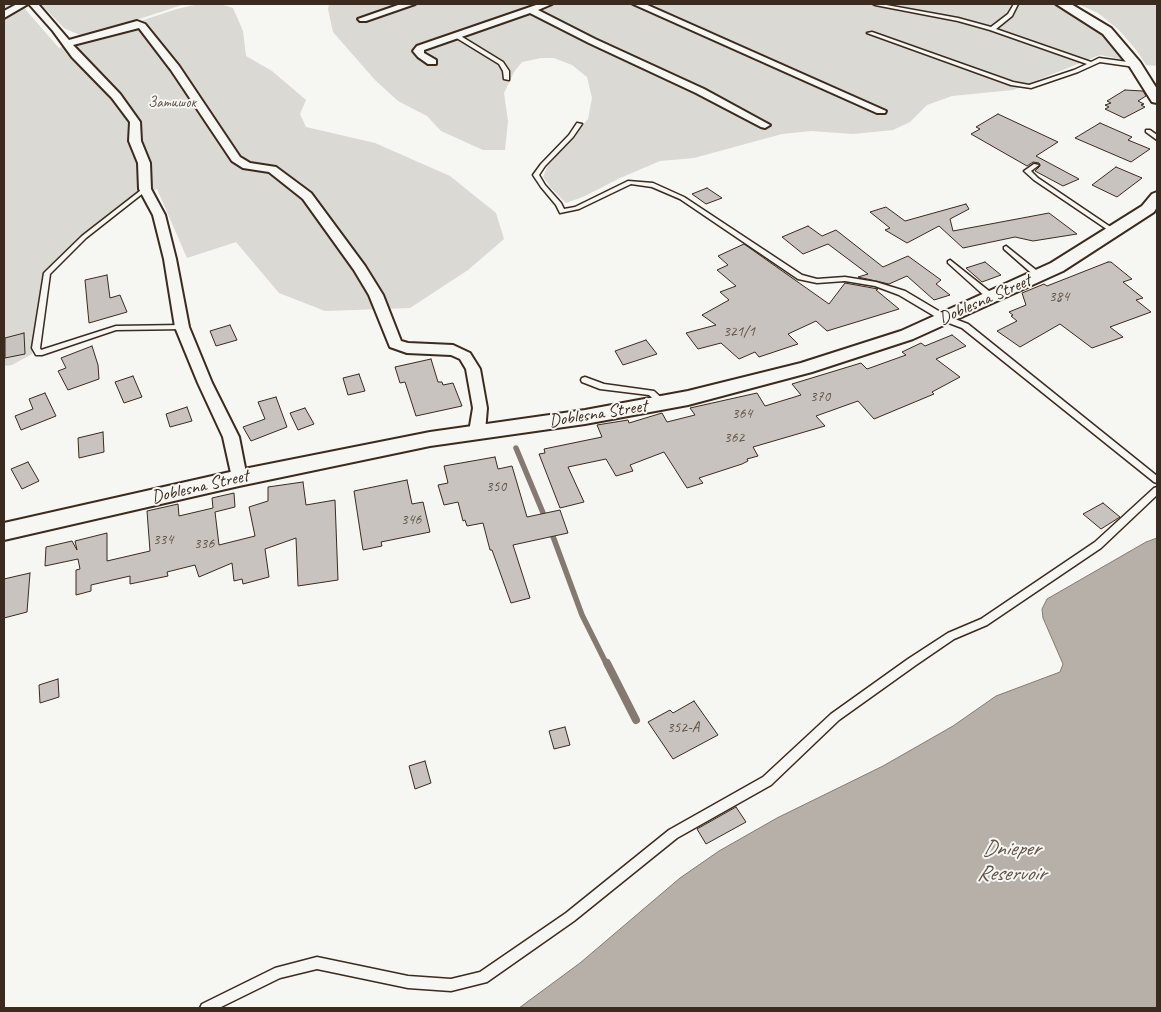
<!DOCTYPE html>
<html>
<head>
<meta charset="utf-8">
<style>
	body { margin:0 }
	#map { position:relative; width:1161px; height:1012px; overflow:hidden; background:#f6f6f2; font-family:Caveat,sans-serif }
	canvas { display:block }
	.frame { position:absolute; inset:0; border:5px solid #3b2a1e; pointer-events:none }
</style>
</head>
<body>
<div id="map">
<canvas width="1161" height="1012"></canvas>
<div class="frame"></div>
</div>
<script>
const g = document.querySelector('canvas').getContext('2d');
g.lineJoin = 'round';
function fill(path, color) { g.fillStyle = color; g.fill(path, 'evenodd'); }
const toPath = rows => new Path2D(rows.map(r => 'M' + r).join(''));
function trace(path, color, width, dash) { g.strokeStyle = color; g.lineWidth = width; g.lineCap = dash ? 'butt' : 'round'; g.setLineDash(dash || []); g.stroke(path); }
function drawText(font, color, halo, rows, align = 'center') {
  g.font = font + ' Caveat,sans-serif'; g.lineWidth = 4; g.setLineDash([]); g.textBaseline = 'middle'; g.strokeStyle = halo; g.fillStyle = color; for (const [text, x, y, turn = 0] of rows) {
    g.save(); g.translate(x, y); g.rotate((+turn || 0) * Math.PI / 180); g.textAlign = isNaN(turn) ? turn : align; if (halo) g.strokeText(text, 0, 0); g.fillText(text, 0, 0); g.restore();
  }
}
const green = toPath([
	[4,4,22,4,25,9,59,48,177,9,199,4,220,4,233,8,243,31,246,56,272,71,306,100,300,114,306,127,375,143,450,176,496,213,504,239,468,270,410,308,325,311,279,293,236,242,187,258,157,189,123,203,44,273,32,354,12,365,4,366],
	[41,4,185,4,84,37,64,28],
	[329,4,1055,4,1074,12,1100,30,1125,60,1100,55,1013,90,952,96,927,105,910,122,893,130,853,134,811,131,782,134,694,158,660,161,620,178,585,196,566,203,551,188,543,177,547,167,588,119,592,98,587,77,572,65,554,58,541,58,522,62,514,72,504,93,508,121,505,150,483,150,441,131,427,116,398,101,375,80,333,32,328,9],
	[1078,4,1157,4,1157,66,1146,65,1137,51,1119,30,1098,13]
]);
const water = toPath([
	[1157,538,1157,1008,519,1008,580,963,680,878,719,851,777,818,883,766,953,726,996,696,1060,672,1063,664,1043,618,1042,609,1047,599,1146,542,1157,538]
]);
const streamFar1 = toPath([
	[516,448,546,520],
	[551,531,582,615,607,665]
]);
const stream = toPath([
	[607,663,636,720]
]);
const building = toPath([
	[1125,90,1143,91,1146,96,1138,101,1144,104,1141,105,1145,107,1124,118,1105,109,1109,107,1105,105,1111,103,1107,101,1125,90],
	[998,114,1058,142,1036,156,1079,179,1063,186,1035,171,1040,166,1039,163,1033,162,1027,166,971,134,980,129,976,127,998,114],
	[1100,123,1132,137,1128,140,1150,149,1131,162,1075,138,1100,123],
	[1116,167,1142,178,1117,197,1092,185,1116,167],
	[707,188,722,198,706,204,692,194,707,188],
	[966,204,969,209,950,219,953,231,1049,213,1077,234,1033,241,1015,237,963,248,939,226,907,243,885,230,890,228,870,212,886,207,905,221,966,204],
	[808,226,822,236,836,230,883,267,908,256,941,280,936,284,950,295,934,300,907,276,889,284,858,277,868,274,828,244,803,254,782,237,808,226],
	[744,244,829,304,845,283,878,289,876,290,899,309,827,331,816,321,788,334,798,344,759,357,755,352,739,359,721,343,698,349,686,333,716,325,702,315,729,300,720,292,736,286,717,270,728,265,718,256,744,244],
	[985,262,1001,275,982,282,966,268,985,262],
	[1108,262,1111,262,1132,279,1123,282,1143,298,1136,300,1151,312,1110,327,1123,337,1092,348,1060,324,1020,347,997,331,1017,321,1011,316,1013,315,1009,312,1026,305,1022,293,1044,284,1047,286,1108,262],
	[107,275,110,298,120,295,127,312,89,323,85,280,107,275],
	[230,325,237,340,216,346,210,331,230,325],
	[24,333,25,354,5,358,5,338,24,333],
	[952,335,966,346,936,359,960,377,932,392,934,394,874,419,858,401,816,416,825,426,753,447,758,456,747,459,748,461,742,464,699,478,703,483,687,488,664,452,630,465,633,471,616,476,606,459,568,467,584,502,560,508,539,454,545,453,544,449,602,437,597,425,628,420,629,423,662,413,667,422,695,415,690,408,757,393,765,406,801,395,792,384,861,363,867,369,906,355,902,352,921,343,925,346,952,335],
	[646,340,657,354,623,365,615,351,646,340],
	[92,346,98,365,99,379,68,390,58,371,66,368,61,358,92,346],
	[431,359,438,382,442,382,443,385,453,383,462,406,416,416,405,382,400,383,395,367,431,359],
	[359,374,365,391,348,395,343,378,359,374],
	[133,376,142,397,124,403,115,382,133,376],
	[45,393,56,416,21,430,15,416,33,409,29,399,45,393],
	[276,397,287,427,251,441,243,427,265,419,258,402,276,397],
	[187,407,192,421,170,427,166,414,187,407],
	[305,408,314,424,298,430,290,413,305,408],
	[103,432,104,452,79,458,78,438,103,432],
	[495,457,498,469,512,466,527,517,560,510,568,533,513,545,530,598,511,603,492,550,490,550,483,523,467,526,465,520,463,521,458,502,444,505,438,485,448,483,444,466,495,457],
	[28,462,39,481,22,489,11,469,28,462],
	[407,480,412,504,423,502,430,532,381,542,382,546,363,550,354,491,407,480],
	[303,482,306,505,335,500,338,580,298,586,296,538,265,549,269,577,243,584,242,579,234,581,232,563,199,577,195,565,167,572,168,576,130,584,130,576,91,585,91,591,76,595,76,570,80,569,78,559,45,566,46,547,72,541,77,550,75,541,107,533,107,561,150,551,147,511,178,504,179,516,213,508,212,498,234,493,235,507,215,512,219,545,255,536,249,507,268,501,268,487,303,482],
	[1103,503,1120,517,1101,529,1083,514,1103,503],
	[30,573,27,612,4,618,4,579,30,573],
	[58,679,59,697,40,703,39,685,58,679],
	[694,701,718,735,673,759,648,722,670,710,673,713,694,701],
	[565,727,570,745,554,749,549,731,565,727],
	[425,761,431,783,415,789,409,766,425,761],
	[736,807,746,822,706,844,697,829,736,807]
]);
const service = toPath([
	[873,4,881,4,958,18,991,27,1008,14,1014,4,1018,4,1012,16,996,29,1091,62,1099,58,1135,63,1138,65,1135,67,1100,62,1078,72,1031,88,1011,85,867,33,872,32,1013,82,1029,85,1074,70,1087,64,990,30,958,21,875,5,873,4],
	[455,35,459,35,503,62,509,71,509,80,504,79,503,71,499,64,455,37,455,35],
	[577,123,582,124,573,137,545,166,539,175,545,185,561,203,564,209,575,207,628,181,653,183,684,197,802,275,817,279,845,277,876,282,905,291,947,316,968,324,1157,476,1157,483,1154,482,962,328,941,320,899,295,875,286,845,281,817,283,798,279,680,199,652,187,631,184,579,209,560,213,556,205,541,187,533,175,541,164,569,135,577,123],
	[1146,130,1150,130,1157,135,1157,140,1146,132,1146,130],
	[1034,164,1039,165,1031,171,1038,178,1115,230,1115,232,1111,232,1034,180,1024,171,1034,164],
	[145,187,148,189,147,190,86,238,50,274,40,348,41,350,116,326,182,325,185,325,185,329,116,330,42,355,36,355,32,348,44,273,82,236,145,187],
	[1006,246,1041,274,1041,278,1037,278,1004,249,1004,247,1006,246],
	[950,260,994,295,994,299,988,299,948,263,948,261,950,260],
	[585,377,604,384,654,391,667,403,666,405,660,405,649,395,600,389,582,382,581,380,582,378,585,377],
	[1157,487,1157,495,1101,548,987,625,954,639,916,665,839,720,771,785,677,838,574,921,487,982,451,991,408,988,317,969,280,978,219,1008,200,1008,202,1004,275,968,317,957,408,976,451,979,480,972,566,913,669,830,763,777,831,714,908,659,948,633,981,619,1095,542,1154,488,1157,487]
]);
const minor = toPath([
	[17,4,28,4,4,18,4,11,17,4],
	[29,4,38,4,69,40,137,21,145,24,179,66,240,157,250,163,276,167,311,193,365,266,383,295,401,341,408,343,453,345,470,353,480,369,487,408,485,432,482,436,477,437,472,436,469,432,473,408,466,369,460,359,451,355,407,353,390,347,369,295,354,270,303,199,269,172,243,168,232,161,171,70,139,28,73,45,120,94,140,122,141,141,150,163,151,189,165,215,176,259,189,327,212,383,239,437,247,478,245,482,239,484,233,482,223,437,198,383,175,327,164,259,153,215,139,189,138,163,129,141,130,122,112,98,72,57,53,31,29,4],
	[401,4,415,4,366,21,360,21,358,19,401,4],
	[539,4,552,4,538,10,595,39,704,89,770,125,765,128,761,127,696,93,589,43,530,13,424,50,424,53,436,60,436,64,428,64,418,57,413,51,417,46,539,4],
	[633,4,645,4,886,111,885,113,877,113,633,4]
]);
const tertiary = toPath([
	[1056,4,1071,4,1111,28,1140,62,1157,89,1157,103,1152,102,1130,67,1103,34,1056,4],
	[1157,192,1157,207,1154,212,1063,271,913,339,812,372,688,405,585,424,430,446,239,486,4,540,4,523,239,470,430,432,585,410,688,391,801,363,901,331,1051,263,1142,206,1152,194,1157,192]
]);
const farParknames = [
	["Затишок",172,103]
];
const numberNames = [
	["384",1059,297],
	["321/1",739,332],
	["370",820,397],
	["364",742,414],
	["362",734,438],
	["350",496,487],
	["346",411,520],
	["334",163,540],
	["336",204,544],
	["352-А",683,728]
];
const streetNames = [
	["Doblesna Street",985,300,-24],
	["Doblesna Street",598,414,-9],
	["Doblesna Street",200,487,-13]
];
const nearWaternames = [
	["Dnieper",1011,849],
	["Reservoir",1011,874]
];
fill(green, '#dad9d3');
fill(water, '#b6b0a9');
trace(water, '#857a71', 1);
trace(streamFar1, '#857a71', 5.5);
trace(stream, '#857a71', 8);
fill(building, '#c8c3be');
trace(building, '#3b2a1e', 1);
trace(service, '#3b2a1e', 3);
trace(minor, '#3b2a1e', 4);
trace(tertiary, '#3b2a1e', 4);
fill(service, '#f6f6f2');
fill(minor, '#f6f6f2');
fill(tertiary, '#f6f6f2');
drawText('15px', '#63564b', '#f6f6f2', farParknames);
drawText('15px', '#5e5046', null, numberNames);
drawText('18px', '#3b2a1e', '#f6f6f2', streetNames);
drawText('italic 22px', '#605248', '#f6f6f2', nearWaternames);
</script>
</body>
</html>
